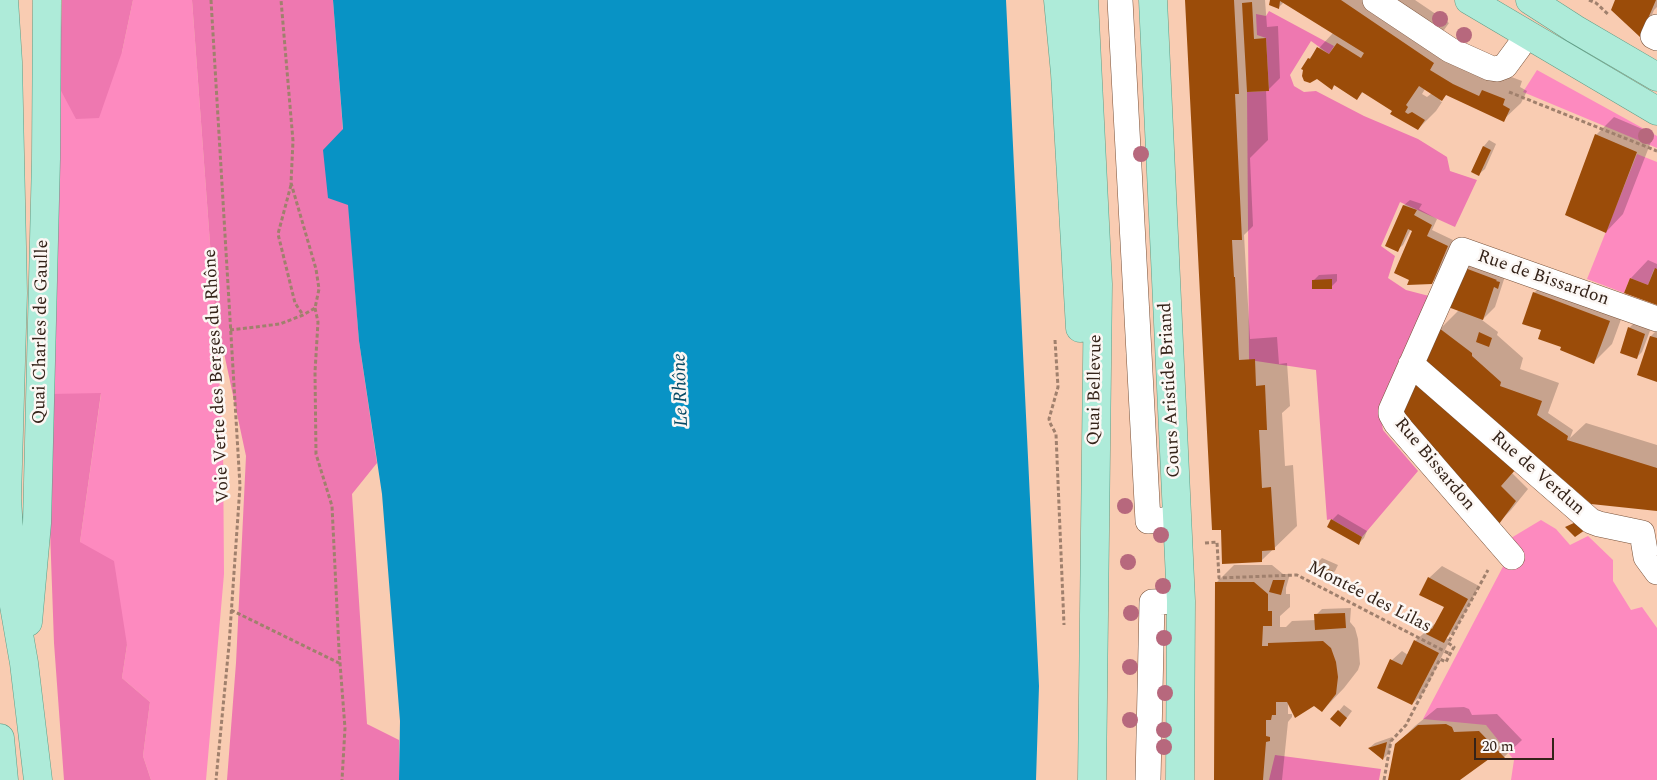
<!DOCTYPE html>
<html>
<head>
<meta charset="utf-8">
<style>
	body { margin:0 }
	#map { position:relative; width:1657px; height:780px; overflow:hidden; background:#f9ccb2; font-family:Spectral,serif }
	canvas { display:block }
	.scale { position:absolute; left:1474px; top:738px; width:80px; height:22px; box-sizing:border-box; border:2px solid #342319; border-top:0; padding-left:6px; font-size:15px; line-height:18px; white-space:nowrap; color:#342319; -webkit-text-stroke:4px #fcf7f4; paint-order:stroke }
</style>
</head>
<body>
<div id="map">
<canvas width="1657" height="780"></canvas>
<div class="scale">20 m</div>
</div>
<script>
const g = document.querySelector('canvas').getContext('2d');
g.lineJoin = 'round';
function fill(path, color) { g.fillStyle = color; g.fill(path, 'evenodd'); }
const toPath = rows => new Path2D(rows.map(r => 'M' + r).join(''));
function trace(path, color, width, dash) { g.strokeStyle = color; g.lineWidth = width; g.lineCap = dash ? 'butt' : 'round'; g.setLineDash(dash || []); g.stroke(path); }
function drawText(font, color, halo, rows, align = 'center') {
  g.font = font + ' Spectral,serif'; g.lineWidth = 5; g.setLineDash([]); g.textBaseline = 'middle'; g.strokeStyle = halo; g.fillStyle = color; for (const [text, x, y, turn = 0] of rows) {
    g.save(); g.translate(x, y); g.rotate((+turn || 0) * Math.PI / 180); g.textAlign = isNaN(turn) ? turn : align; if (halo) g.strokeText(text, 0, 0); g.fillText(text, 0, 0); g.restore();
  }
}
const green = toPath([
	[133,0,192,0,215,311,223,442,224,574,206,780,151,780,143,756,150,702,122,678,127,645,80,542,101,394,51,394,59,87,122,52],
	[1537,70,1657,136,1657,148,1523,92],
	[1637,154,1657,162,1657,269,1654,269,1648,285,1630,278,1624,293,1587,279],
	[1541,520,1556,529,1570,545,1588,536,1613,560,1613,581,1631,610,1642,607,1657,628,1657,780,1511,780,1514,760,1486,725,1423,719,1508,557,1511,538]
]);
const forest = toPath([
	[62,0,133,0,122,52,99,118,76,119,59,87],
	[192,0,333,0,359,341,377,463,352,494,367,724,399,740,399,780,227,780,236,663,246,456,215,311],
	[1269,11,1334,46,1329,54,1311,41,1290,75,1294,86,1304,92,1316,91,1364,116,1418,139,1447,157,1450,171,1477,180,1455,227,1400,202,1381,246,1395,256,1388,278,1406,290,1429,296,1380,413,1383,430,1418,471,1362,537,1331,519,1327,520,1316,370,1249,360,1247,92,1269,91,1266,38,1257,35,1256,14,1266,16],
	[101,393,80,542,114,561,127,645,122,678,150,702,143,756,151,780,64,780,54,643,50,530,51,394],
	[1275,755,1381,769,1379,780,1269,780]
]);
const water = toPath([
	[333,0,1006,0,1039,686,1036,780,399,780,400,721,382,494,359,341,348,205,328,198,323,150,343,129]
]);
const shadow = toPath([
	[1186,0,1265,0,1267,27,1278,26,1280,78,1268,90,1266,90,1268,140,1250,158,1253,226,1244,235,1250,339,1277,337,1279,364,1287,363,1290,406,1282,413,1285,466,1293,465,1297,526,1261,561],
	[1271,0,1415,0,1449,23,1439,37,1501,73,1522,81,1520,87,1527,91,1521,103,1503,120,1447,94,1440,101,1442,102,1436,111,1418,129,1394,111,1364,91,1357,98,1335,85,1332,88,1309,59,1333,33,1284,2,1278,8],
	[1425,89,1432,93,1427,97,1422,94],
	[1616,0,1657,0,1657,7,1654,10,1646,29],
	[1614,117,1654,134,1623,214,1606,232,1596,135],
	[1489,140,1496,144,1485,169,1479,174,1484,146],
	[1410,200,1422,204,1419,209,1437,219,1432,230,1453,240,1437,277,1431,283,1414,230,1411,229,1403,245,1397,250,1387,246,1404,205],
	[1478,256,1508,267,1495,307,1482,320,1498,332,1497,335,1523,358,1520,369,1559,383,1548,413,1573,430,1570,438,1586,423,1657,445,1657,510,1494,418,1512,473,1528,489,1511,510,1499,522,1440,329,1459,310,1466,268],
	[1648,260,1657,264,1657,304,1631,278],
	[1337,274,1337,281,1331,287,1313,281,1319,275],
	[1552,275,1627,303,1612,344,1594,362,1563,347,1542,330,1534,293],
	[1635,322,1651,328,1642,352,1636,358,1629,328],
	[1657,330,1657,381,1638,374,1651,336],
	[1338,514,1367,531,1364,538,1358,544,1332,520],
	[1322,558,1338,565,1335,571,1330,577,1314,570,1316,564],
	[1234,565,1272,565,1283,574,1290,574,1286,588,1286,594,1290,594,1290,607,1280,616,1280,627,1286,627,1292,621,1316,620,1316,615,1322,609,1351,608,1350,622,1355,628,1358,639,1360,664,1358,670,1344,688,1322,711,1314,704,1288,702,1288,714,1292,714,1292,717,1288,722,1282,780,1215,780,1216,583],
	[1442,566,1479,586,1456,629,1446,638,1450,640,1424,692,1412,704,1392,660,1402,651,1408,655,1415,641,1438,621,1446,607,1429,578],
	[1344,705,1352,711,1346,719,1339,711],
	[1464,707,1469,709,1472,715,1497,714,1522,740,1504,757,1489,758,1458,780,1390,780,1397,744,1415,726,1437,708],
	[1392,737,1389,753,1383,759,1369,748,1375,743]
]);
const building = toPath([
	[1185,0,1234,0,1239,94,1235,94,1242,240,1232,240,1234,277,1235,277,1239,360,1255,359,1256,386,1265,385,1267,430,1259,430,1262,488,1271,487,1275,550,1262,551,1262,562,1222,564,1221,530,1212,530],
	[1270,0,1341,0,1434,63,1430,70,1453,84,1479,96,1482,90,1505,99,1503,105,1510,109,1504,122,1446,95,1442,101,1419,86,1406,105,1408,107,1405,112,1408,114,1412,112,1425,120,1418,130,1390,114,1392,111,1362,92,1357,100,1334,85,1332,90,1317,79,1310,83,1304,81,1302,76,1303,70,1301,69,1308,58,1310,59,1317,47,1329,54,1337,43,1361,58,1364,53,1280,1,1279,9,1269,5],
	[1615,0,1656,0,1640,37,1611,10],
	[1252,2,1254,39,1266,38,1269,91,1247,92,1242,3],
	[1595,134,1637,152,1606,233,1565,215],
	[1483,146,1491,150,1479,176,1471,172],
	[1403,205,1417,210,1414,215,1432,225,1427,236,1448,246,1432,284,1407,285,1409,280,1394,273,1412,231,1408,229,1398,252,1385,246],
	[1465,268,1497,280,1496,281,1500,282,1498,289,1494,287,1483,320,1448,307],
	[1655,268,1657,269,1657,305,1624,293,1630,278,1648,285],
	[1332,279,1332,289,1312,289,1312,280],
	[1533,292,1610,321,1594,364,1560,350,1561,347,1538,339,1541,330,1522,324],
	[1628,327,1645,334,1637,359,1620,353],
	[1439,328,1472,353,1472,356,1501,382,1500,386,1542,401,1537,415,1568,436,1567,440,1657,468,1657,511,1591,504,1425,360],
	[1479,332,1492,338,1489,347,1476,342],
	[1650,336,1657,338,1657,382,1637,375],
	[1415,383,1516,469,1501,486,1516,501,1499,524,1402,413],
	[1331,519,1362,537,1359,545,1327,527],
	[1576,522,1585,530,1575,537,1565,527],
	[1315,564,1333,571,1330,578,1312,571],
	[1428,577,1468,599,1444,643,1426,634,1429,628,1432,629,1444,607,1419,595],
	[1273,580,1285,580,1281,595,1269,592],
	[1215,582,1254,582,1268,594,1268,611,1272,611,1272,626,1263,626,1262,646,1268,646,1268,643,1323,641,1331,648,1336,662,1338,677,1336,694,1322,712,1314,706,1295,718,1287,702,1276,702,1276,715,1272,715,1271,720,1266,720,1266,736,1270,737,1270,741,1266,742,1263,780,1214,780],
	[1345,613,1346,628,1315,630,1314,614],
	[1414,640,1439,653,1412,705,1377,688,1390,659,1402,665],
	[1338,710,1347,718,1340,727,1330,719],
	[1446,724,1452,727,1454,732,1479,731,1505,758,1489,759,1460,780,1388,780,1395,744,1418,725],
	[1387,742,1383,760,1368,748]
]);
const path = toPath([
	[211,0,240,486,229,645,216,780],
	[1589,0,1596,3,1609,15],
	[1509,92,1657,151],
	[291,185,278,234,295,303,303,315],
	[315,308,318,322,315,372,316,454,332,506,339,650,345,728,342,780],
	[230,330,280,324,303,315,315,308,319,289,316,269,291,183,293,141,281,0],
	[1055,340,1058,387,1049,419,1050,423,1056,434,1064,625],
	[1205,543,1217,542,1219,578,1297,575,1450,654],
	[231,610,339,663],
	[1384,780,1391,741,1406,725,1440,659,1446,662,1450,654,1454,647,1448,643,1488,570]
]);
const minor = toPath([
	[1120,0,1148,521,1177,519],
	[1375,0,1450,50,1490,68,1497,69,1505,66,1519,47,1525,34],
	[1657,27,1653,36,1657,38],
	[1411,364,1591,521,1599,524,1642,533,1646,557,1657,572],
	[1512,557,1396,423,1391,414,1391,410,1462,250,1657,319],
	[1148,780,1152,602,1181,601]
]);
const major = toPath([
	[4,0,8,62,13,293,7,498,13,600,24,663,38,780],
	[1058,0,1065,73,1080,328],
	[1084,0,1098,284,1092,780],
	[1153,0,1181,601,1180,780],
	[1469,0,1657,111],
	[1530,0,1575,29,1657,77],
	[28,622,37,523,46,159,47,0],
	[0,738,4,780]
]);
const trees = [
	[1440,19],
	[1464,35],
	[1646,136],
	[1141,154],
	[1125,506],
	[1161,535],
	[1128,562],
	[1163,586],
	[1131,613],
	[1164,638],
	[1130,667],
	[1165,693],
	[1130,720],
	[1164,730],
	[1164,747]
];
const streetNames = [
	["Rue de Bissardon",1543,279,19],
	["Quai Charles de Gaulle",42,332,-89],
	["Voie Verte des Berges du Rhône",218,376,-93],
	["Quai Bellevue",1096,390,-89],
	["Cours Aristide Briand",1171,390,-93],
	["Rue Bissardon",1434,465,50],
	["Rue de Verdun",1537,474,41],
	["Montée des Lilas",1369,598,27]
];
const waterNames = [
	["Le Rhône",682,390,-92]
];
fill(green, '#fd8abf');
fill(forest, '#ee78b0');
fill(water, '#0893c5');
fill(shadow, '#0003');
fill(building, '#9b4c09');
trace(minor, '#775139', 26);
trace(major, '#609d86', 29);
trace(path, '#a0806d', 3, [4, 2.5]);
trace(minor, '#fff', 25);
trace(major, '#aeebd9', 28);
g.fillStyle = '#b7687d';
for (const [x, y] of trees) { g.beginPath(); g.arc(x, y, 8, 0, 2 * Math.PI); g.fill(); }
drawText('18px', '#342319', '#fcf7f4', streetNames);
drawText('italic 19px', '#054863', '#fcf7f4', waterNames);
</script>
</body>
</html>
